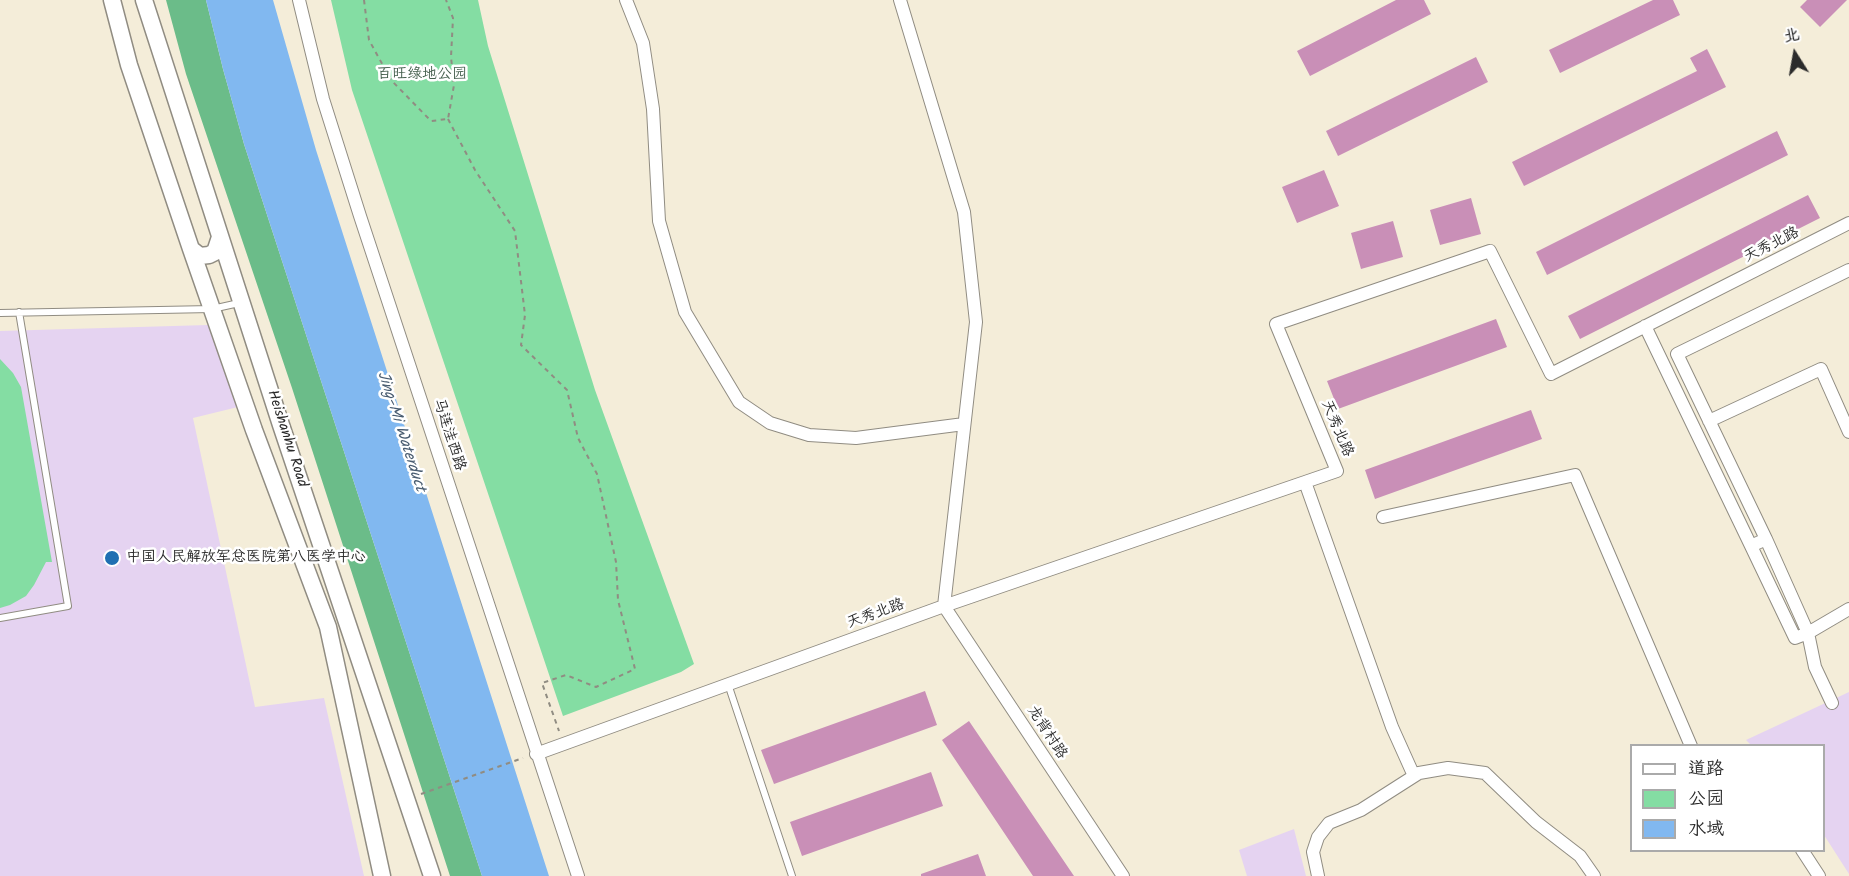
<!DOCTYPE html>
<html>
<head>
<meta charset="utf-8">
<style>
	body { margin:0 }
	#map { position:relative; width:1849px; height:876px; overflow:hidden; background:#f4edd9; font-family:Kalam,"LXGW WenKai TC",sans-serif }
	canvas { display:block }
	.legend { position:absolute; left:1630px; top:744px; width:195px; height:108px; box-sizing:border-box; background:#fff; border:2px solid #aaa; margin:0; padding:8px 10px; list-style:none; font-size:18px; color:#2b2b2b }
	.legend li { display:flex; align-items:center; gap:12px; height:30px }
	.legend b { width:30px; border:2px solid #aaa }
	.north { position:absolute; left:1765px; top:24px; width:60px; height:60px; -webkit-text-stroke:4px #fff; paint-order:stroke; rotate:349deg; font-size:16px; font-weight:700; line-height:24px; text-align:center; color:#2b2b2b }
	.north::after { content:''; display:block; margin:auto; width:21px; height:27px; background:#2b2b2b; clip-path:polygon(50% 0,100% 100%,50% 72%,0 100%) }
</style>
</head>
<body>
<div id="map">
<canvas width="1849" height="876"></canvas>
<ul class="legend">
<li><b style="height:8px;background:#fff"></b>道路</li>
<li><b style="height:16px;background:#84dda3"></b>公园</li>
<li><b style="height:16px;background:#81b8f0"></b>水域</li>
</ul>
<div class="north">北</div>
</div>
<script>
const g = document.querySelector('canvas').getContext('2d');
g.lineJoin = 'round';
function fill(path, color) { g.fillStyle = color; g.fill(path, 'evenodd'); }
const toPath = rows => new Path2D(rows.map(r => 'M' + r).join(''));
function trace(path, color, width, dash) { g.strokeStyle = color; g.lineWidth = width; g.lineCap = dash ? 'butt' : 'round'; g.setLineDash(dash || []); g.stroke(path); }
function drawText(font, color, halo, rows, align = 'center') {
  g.font = font + ' Kalam,"LXGW WenKai TC",sans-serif'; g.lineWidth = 5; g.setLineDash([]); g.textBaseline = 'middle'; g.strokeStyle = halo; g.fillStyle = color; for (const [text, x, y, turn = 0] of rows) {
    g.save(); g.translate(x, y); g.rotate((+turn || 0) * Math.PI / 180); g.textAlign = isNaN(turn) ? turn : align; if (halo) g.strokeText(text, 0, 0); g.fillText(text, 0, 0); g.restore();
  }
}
const built = toPath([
	[208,325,238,407,193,418,255,707,324,698,364,876,0,876,0,331],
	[1849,692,1849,874,1824,835,1824,746,1751,745,1746,740],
	[1294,829,1306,876,1247,876,1239,850]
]);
const green = toPath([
	[331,0,478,0,488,46,595,390,694,664,681,672,563,716,352,90],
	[0,359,13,373,21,387,52,562,46,562,34,585,26,596,10,605,0,608]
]);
const forest = toPath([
	[166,0,206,0,223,69,244,144,482,876,450,876,292,388,186,74]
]);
const water = toPath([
	[206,0,273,0,316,150,549,876,482,876,244,144,223,69]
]);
const building = toPath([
	[1396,0,1424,0,1431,14,1310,76,1297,51],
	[1653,0,1673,0,1680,15,1560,73,1549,50],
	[1807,0,1847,0,1820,27,1800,7],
	[1707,49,1726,87,1524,186,1512,162,1697,71,1690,58],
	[1476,57,1488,82,1338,156,1326,131],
	[1777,131,1788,155,1547,275,1536,252],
	[1324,170,1339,206,1297,223,1282,187],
	[1808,195,1820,218,1580,339,1568,316],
	[1471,198,1481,234,1440,245,1430,210],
	[1393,221,1403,257,1361,269,1351,233],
	[1496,319,1507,347,1338,409,1327,381],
	[1531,410,1542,439,1375,499,1365,470],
	[925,691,937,725,774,784,761,750],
	[969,721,1074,876,1033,876,942,740],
	[931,772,943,806,802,856,790,822],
	[978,854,986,876,921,876,921,874]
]);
const path = toPath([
	[364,0,369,40,391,80,431,121,448,119,454,85,451,57,453,18,446,0],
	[448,119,475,170,515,231,525,315,521,345,567,390,578,438,597,474,616,562,618,600,635,669,596,687,566,675,542,683,559,731],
	[421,794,523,758]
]);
const service = toPath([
	[0,313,212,309,239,303],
	[0,618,68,606,19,312],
	[728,684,792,876]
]);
const minor = toPath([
	[299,0,323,99,360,216,578,876],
	[626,0,643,43,653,109,659,221,685,312,739,402,770,423,809,435,856,438,964,424],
	[900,0,964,212,976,322,944,606,1123,876],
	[1645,326,1751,546,1766,539,1677,354,1849,270],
	[1709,421,1821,369,1849,432],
	[1305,482,1392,727,1414,776],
	[1383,517,1575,475,1691,746],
	[1766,539,1808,633,1849,609],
	[1751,546,1795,638,1808,633,1815,667,1832,703],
	[536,754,944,606,1337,471,1276,324,1490,251,1551,374,1849,223],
	[1802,850,1819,876],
	[1318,876,1313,852,1318,837,1329,823,1361,810,1419,773,1448,768,1485,773,1536,822,1580,856,1594,876]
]);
const secondary = toPath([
	[112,0,129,65,191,249,254,430,328,627,382,876],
	[144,0,281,425,432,876],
	[191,249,200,256,209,255,215,252,220,237]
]);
const markers = [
	[112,558,8,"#1f6fb2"]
];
const parkNames = [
	["百旺绿地公园",422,75]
];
const streetNames = [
	["天秀北路",1772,246,-27],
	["天秀北路",1336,429,67],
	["马连洼西路",448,435,72],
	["Heishanhu Road",286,439,72],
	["天秀北路",876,615,-20],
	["龙背村路",1046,733,57]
];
const poiNames = [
	["中国人民解放军总医院第八医学中心",126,558]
];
const waterNames = [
	["Jing-Mi Waterduct",400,432,72]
];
fill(built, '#e5d3f1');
fill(green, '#84dda3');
fill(forest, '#6bbc89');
fill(water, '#81b8f0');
fill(building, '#c98fb7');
trace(service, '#908c82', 8);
trace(minor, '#908c82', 14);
trace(secondary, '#908c82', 19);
trace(path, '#908c82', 2, [4.5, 4.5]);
trace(service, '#fff', 6);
trace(minor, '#fff', 12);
trace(secondary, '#fff', 16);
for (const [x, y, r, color] of markers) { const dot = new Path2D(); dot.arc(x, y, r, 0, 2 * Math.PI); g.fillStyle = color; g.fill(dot); trace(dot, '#fff', 2); }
drawText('15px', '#46604f', '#fff', parkNames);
drawText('15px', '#2b2b2b', '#fff', streetNames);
drawText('15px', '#2b2b2b', '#fff', poiNames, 'left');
drawText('italic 16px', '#495c70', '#fff', waterNames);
</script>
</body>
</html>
